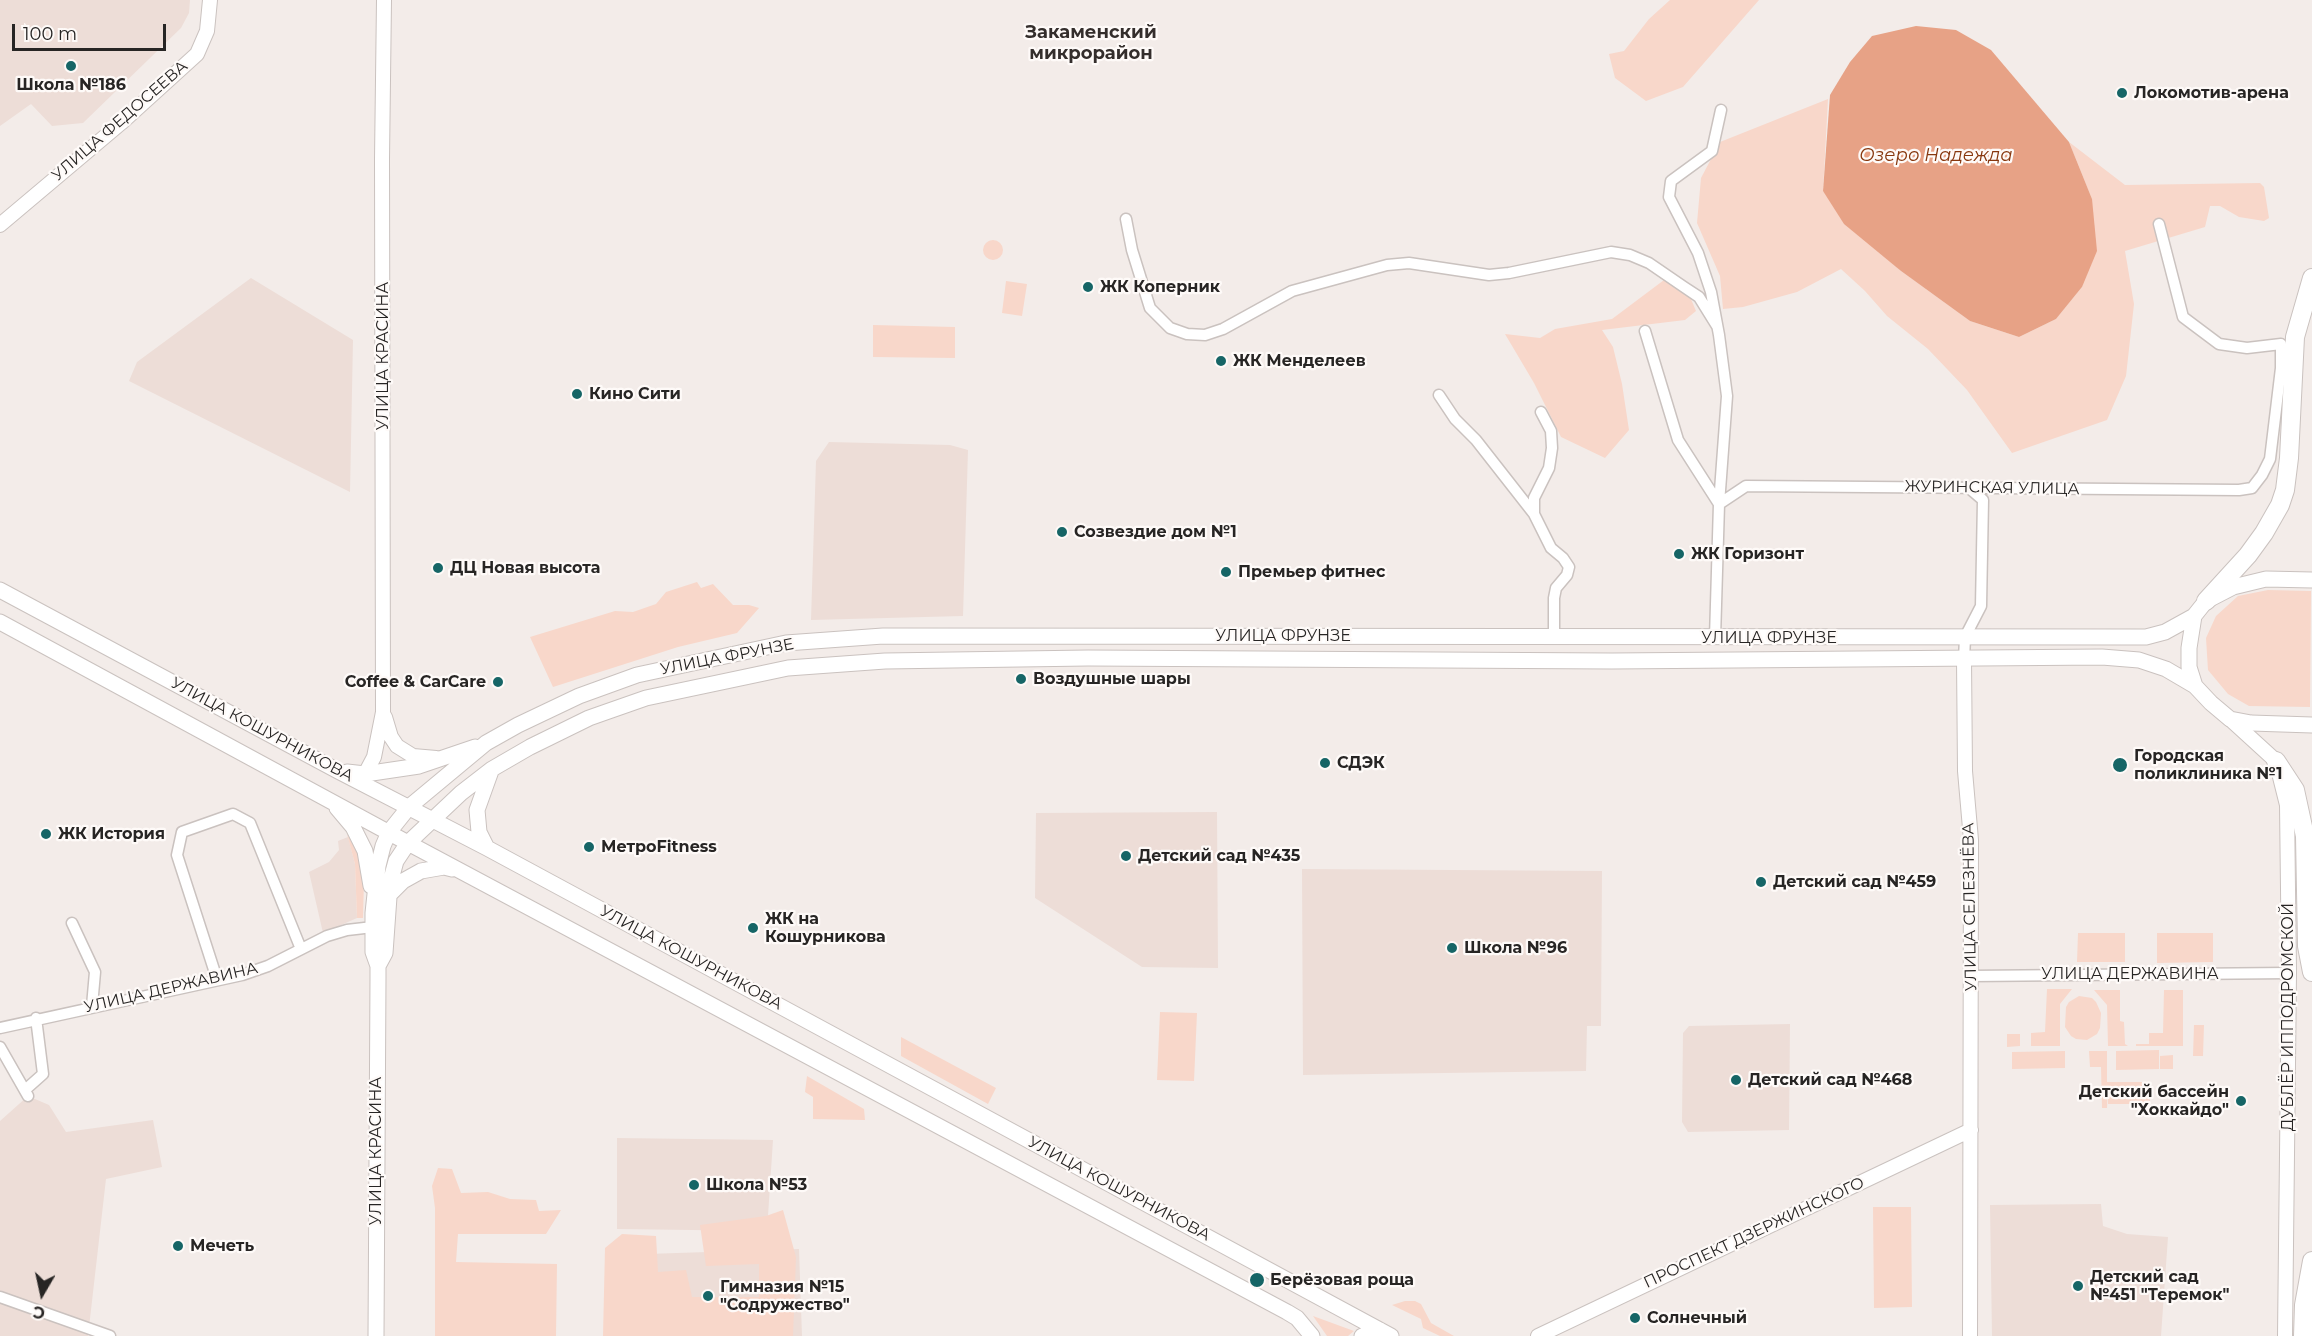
<!DOCTYPE html>
<html>
<head>
<meta charset="utf-8">
<style>
	body { margin:0 }
	#map { position:relative; width:2312px; height:1336px; overflow:hidden; background:#f3ece9; font-family:Montserrat,sans-serif }
	canvas { display:block }
	.north { position:absolute; left:12px; top:1264px; width:60px; height:60px; -webkit-text-stroke:4px #fefaf8; paint-order:stroke; rotate:189deg; font-size:16px; font-weight:700; line-height:24px; text-align:center; color:#272524 }
	.north::after { content:''; display:block; margin:auto; width:21px; height:27px; background:#272524; clip-path:polygon(50% 0,100% 100%,50% 72%,0 100%) }
	.scale { position:absolute; left:12px; top:24px; width:154px; height:27px; box-sizing:border-box; border:3px solid #272524; border-top:0; padding-left:8px; font-size:18px; line-height:21px; white-space:nowrap; color:#272524; -webkit-text-stroke:4px #fefaf8; paint-order:stroke }
</style>
</head>
<body>
<div id="map">
<canvas width="2312" height="1336"></canvas>
<div class="north">С</div>
<div class="scale">100 m</div>
</div>
<script>
const g = document.querySelector('canvas').getContext('2d');
g.lineJoin = 'round';
function fill(path, color) { g.fillStyle = color; g.fill(path, 'evenodd'); }
const toPath = rows => new Path2D(rows.map(r => 'M' + r).join(''));
function trace(path, color, width, dash) { g.strokeStyle = color; g.lineWidth = width; g.lineCap = dash ? 'butt' : 'round'; g.setLineDash(dash || []); g.stroke(path); }
function drawText(font, color, halo, rows, align = 'center') {
  g.font = font + ' Montserrat,sans-serif'; g.lineWidth = 4.5; g.setLineDash([]); g.textBaseline = 'middle'; g.strokeStyle = halo; g.fillStyle = color; for (const [text, x, y, turn = 0] of rows) {
    g.save(); g.translate(x, y); g.rotate((+turn || 0) * Math.PI / 180); g.textAlign = isNaN(turn) ? turn : align; if (halo) g.strokeText(text, 0, 0); g.fillText(text, 0, 0); g.restore();
  }
}
const built = toPath([
	[0,0,190,0,189,13,181,28,83,123,52,126,31,104,0,126],
	[251,278,353,340,350,492,129,381,137,362],
	[829,442,950,445,968,450,963,616,811,620,816,461],
	[1217,812,1218,968,1142,967,1035,898,1036,813],
	[348,837,355,864,357,918,323,933,309,872,329,862,339,850,338,841],
	[1302,869,1602,871,1601,1026,1587,1026,1586,1071,1303,1075],
	[1790,1024,1789,1130,1688,1132,1682,1122,1683,1033,1689,1026],
	[28,1096,49,1105,66,1132,153,1120,162,1167,106,1179,88,1336,0,1336,0,1121],
	[617,1138,773,1140,767,1231,617,1229],
	[2101,1204,2103,1226,2127,1234,2168,1237,2161,1336,1992,1336,1990,1205],
	[799,1249,802,1336,617,1336,616,1255]
]);
const green = toPath([
	[1670,0,1759,0,1683,87,1646,101,1615,78,1609,54,1624,51,1649,19],
	[1828,99,1823,191,1901,271,1970,321,2019,337,2056,319,2082,287,2092,199,2069,142,2125,185,2260,183,2264,187,2269,218,2264,221,2239,217,2220,206,2210,206,2205,227,2125,251,2134,304,2126,376,2107,420,2012,453,1967,390,1928,349,1887,316,1865,291,1841,269,1797,292,1743,307,1723,309,1720,276,1697,223,1701,178,1720,142],
	'983 250a10 10 0 1 1 20 0a10 10 0 1 1-20 0Z',
	[1664,280,1691,299,1696,311,1685,320,1602,330,1613,347,1622,384,1629,430,1605,458,1561,437,1534,383,1505,334,1540,338,1555,329,1612,319],
	[1006,281,1027,284,1022,316,1002,313],
	[873,325,955,327,955,358,873,357],
	[697,582,701,588,713,584,733,605,749,605,759,608,737,633,678,647,553,687,530,637,615,611,633,612,656,604,666,592],
	[2268,590,2311,591,2310,707,2249,706,2228,694,2208,670,2206,638,2216,616,2238,596],
	[347,834,361,858,364,880,363,918,357,918,355,864],
	[2078,933,2125,933,2125,962,2077,962],
	[2157,933,2213,933,2213,962,2157,963],
	[2047,989,2072,989,2060,1004,2060,1046,2031,1046,2031,1033,2045,1032],
	[2094,990,2120,990,2120,1021,2124,1022,2125,1044,2128,1046,2108,1046,2107,1005],
	[2164,990,2183,990,2183,1046,2136,1046,2136,1044,2149,1044,2149,1033,2163,1033],
	[2079,996,2092,998,2096,1002,2101,1013,2100,1028,2097,1034,2087,1040,2076,1039,2071,1036,2065,1027,2066,1007,2069,1002],
	[1160,1012,1197,1013,1194,1081,1157,1080],
	[2194,1025,2204,1025,2203,1056,2193,1056],
	[2007,1034,2020,1034,2020,1046,2007,1047],
	[901,1037,996,1088,988,1104,901,1056],
	[2159,1050,2159,1069,2116,1070,2116,1051],
	[2065,1051,2065,1068,2012,1069,2012,1052],
	[2089,1051,2107,1051,2107,1082,2150,1082,2150,1104,2108,1104,2108,1083,2107,1108,2102,1108,2101,1067,2090,1067],
	[2173,1055,2173,1069,2160,1069,2160,1056],
	[807,1076,864,1109,865,1120,813,1119,813,1097,805,1092],
	[438,1168,452,1169,461,1193,488,1192,510,1199,536,1200,539,1211,561,1210,546,1234,458,1234,456,1262,557,1264,556,1336,435,1336,435,1208,432,1186],
	[1873,1207,1911,1207,1912,1307,1874,1308],
	[783,1210,796,1257,793,1336,603,1336,605,1248,622,1234,656,1236,658,1272,686,1270,692,1297,759,1297,759,1264,706,1266,700,1225,766,1216],
	[1405,1301,1415,1301,1421,1304,1431,1323,1454,1336,1440,1336,1423,1328,1421,1319,1392,1305],
	[1313,1316,1354,1331,1348,1336,1327,1336]
]);
const water = toPath([
	[1916,26,1956,30,1991,50,2069,142,2092,199,2097,251,2082,287,2056,319,2019,337,1970,321,1901,271,1844,224,1823,191,1830,95,1850,62,1872,36]
]);
const minor = toPath([
	[1126,219,1132,250,1150,308,1170,328,1187,334,1205,335,1223,329,1292,291,1387,265,1409,263,1489,275,1509,273,1611,252,1630,255,1649,263,1684,287,1699,297,1717,326],
	[1645,331,1678,440,1719,504],
	[1439,395,1455,419,1476,440,1534,514,1534,498,1549,468,1552,448,1551,431,1541,412],
	[1719,504,1727,396,1719,335,1711,292,1698,253,1669,197,1671,181,1712,151,1721,110],
	[1534,514,1551,548,1563,558,1569,567,1567,575,1556,588,1554,598,1554,638],
	[1715,638,1719,504,1746,486,2239,490,2252,488,2262,475,2270,459,2281,368,2281,344,2247,348,2219,344,2183,317,2159,224],
	[1964,660,1965,637,1981,606,1983,500,1969,488],
	[72,923,95,972,92,1006],
	[1970,976,2289,973],
	[217,979,177,855,182,832,233,814,250,823,301,949],
	[0,1028,242,975,268,966,327,936,347,930,373,927],
	[0,1047,28,1096],
	[25,1090,43,1074,36,1018],
	[0,1297,110,1336]
]);
const tertiary = toPath([
	[0,225,121,123,197,54,207,31,210,0],
	[1964,660,1965,771,1971,840,1970,1336],
	[385,717,391,737,397,746,413,756,436,758],
	[2230,719,2276,761,2287,805,2289,973,2285,1336],
	[365,774,374,757,383,712,382,159,384,0],
	[1538,1336,1971,1130]
]);
const secondary = toPath([
	[2312,580,2266,579,2233,587,2206,601,2194,616,2189,648,2189,667,2195,686,2211,703,2230,719,2251,723,2312,725],
	[0,590,338,771,487,848,1391,1336],
	[0,622,408,843,1287,1312,1297,1318,1312,1336],
	[347,772,365,774,419,766,475,747],
	[337,808,353,827,365,851,371,886],
	[487,848,479,832,477,810,491,771],
	[389,895,403,881,421,871,444,867,452,869],
	[378,966,385,953,390,883,396,861,408,843,461,793,492,769,530,747,589,718,606,712,646,698,788,668,885,661,1088,658,1612,661,2102,657,2139,660,2166,669,2195,686],
	[376,1336,378,977,378,966,373,952,373,913,378,866,383,846,389,832,409,807,486,743,518,725,579,696,637,675,786,643,883,636,2146,637,2165,632,2194,616],
	[1362,1336,1380,1330]
]);
const trunk = toPath([
	[2206,601,2248,555,2264,533,2280,505,2285,490,2289,458,2295,337,2312,278],
	[2276,761,2295,790,2305,836,2307,946,2312,972],
	[2303,1336,2304,1305,2312,1261]
]);
const markers = [
	[71,66,6,"#166566"],
	[2122,93,6,"#166566"],
	[1088,287,6,"#166566"],
	[1221,361,6,"#166566"],
	[577,394,6,"#166566"],
	[1062,532,6,"#166566"],
	[1679,554,6,"#166566"],
	[438,568,6,"#166566"],
	[1226,572,6,"#166566"],
	[1021,679,6,"#166566"],
	[498,682,6,"#166566"],
	[1325,763,6,"#166566"],
	[2120,765,8,"#166566"],
	[46,834,6,"#166566"],
	[589,847,6,"#166566"],
	[1126,856,6,"#166566"],
	[1761,882,6,"#166566"],
	[753,928,6,"#166566"],
	[1452,948,6,"#166566"],
	[1736,1080,6,"#166566"],
	[2241,1101,6,"#166566"],
	[694,1185,6,"#166566"],
	[178,1246,6,"#166566"],
	[1257,1280,8,"#166566"],
	[2078,1286,6,"#166566"],
	[708,1296,6,"#166566"],
	[1635,1318,6,"#166566"]
];
const poiNames = [
	["Школа №186",71,85,"center"],
	["Локомотив-арена",2134,93],
	["ЖК Коперник",1100,287],
	["ЖК Менделеев",1233,361],
	["Кино Сити",589,394],
	["Созвездие дом №1",1074,532],
	["ЖК Горизонт",1691,554],
	["ДЦ Новая высота",450,568],
	["Премьер фитнес",1238,572],
	["Воздушные шары",1033,679],
	["Coffee & CarCare",486,682,"right"],
	["Городская",2134,756],
	["поликлиника №1",2134,774],
	["СДЭК",1337,763],
	["ЖК История",58,834],
	["МетроFitness",601,847],
	["Детский сад №435",1138,856],
	["Детский сад №459",1773,882],
	["ЖК на",765,919],
	["Кошурникова",765,937],
	["Школа №96",1464,948],
	["Детский сад №468",1748,1080],
	["Детский бассейн",2229,1092,"right"],
	["\"Хоккайдо\"",2229,1110,"right"],
	["Школа №53",706,1185],
	["Мечеть",190,1246],
	["Детский сад",2090,1277],
	["№451 \"Теремок\"",2090,1295],
	["Берёзовая роща",1270,1280],
	["Гимназия №15",720,1287],
	["\"Содружество\"",720,1305],
	["Солнечный",1647,1318]
];
const streetNames = [
	["УЛИЦА ФЕДОСЕЕВА",120,121,-41],
	["УЛИЦА КРАСИНА",383,356,-90],
	["ЖУРИНСКАЯ УЛИЦА",1992,488,1],
	["УЛИЦА ФРУНЗЕ",1283,636],
	["УЛИЦА ФРУНЗЕ",1769,638],
	["УЛИЦА ФРУНЗЕ",727,657,-11],
	["УЛИЦА КОШУРНИКОВА",262,730,28],
	["УЛИЦА СЕЛЕЗНЁВА",1970,907,-91],
	["УЛИЦА КОШУРНИКОВА",691,958,28],
	["УЛИЦА ДЕРЖАВИНА",2130,974],
	["УЛИЦА ДЕРЖАВИНА",171,988,-13],
	["ДУБЛЁР ИППОДРОМСКОЙ",2288,1017,-90],
	["УЛИЦА КРАСИНА",376,1151,-90],
	["УЛИЦА КОШУРНИКОВА",1119,1189,28],
	["ПРОСПЕКТ ДЗЕРЖИНСКОГО",1754,1233,-25]
];
const neighbourhoodNames = [
	["Закаменский",1091,33],
	["микрорайон",1091,54]
];
const waterNames = [
	["Озеро Надежда",1936,156]
];
fill(built, '#edddd7');
fill(green, '#f8d7ca');
fill(water, '#e7a286');
trace(minor, '#cac2bf', 13);
trace(tertiary, '#cac2bf', 16);
trace(secondary, '#cac2bf', 17);
trace(trunk, '#cac2bf', 20);
trace(minor, '#fff', 10);
trace(tertiary, '#fff', 14);
trace(secondary, '#fff', 15);
trace(trunk, '#fff', 18);
for (const [x, y, r, color] of markers) { const dot = new Path2D(); dot.arc(x, y, r, 0, 2 * Math.PI); g.fillStyle = color; g.fill(dot); trace(dot, '#fefaf8', 2); }
drawText('bold 16px', '#272524', '#fefaf8', poiNames, 'left');
drawText('16px', '#272524', '#fefaf8', streetNames);
drawText('bold 18px', '#342e2c', '#fefaf8', neighbourhoodNames);
drawText('italic 18px', '#87370e', '#fefaf8', waterNames);
</script>
</body>
</html>
